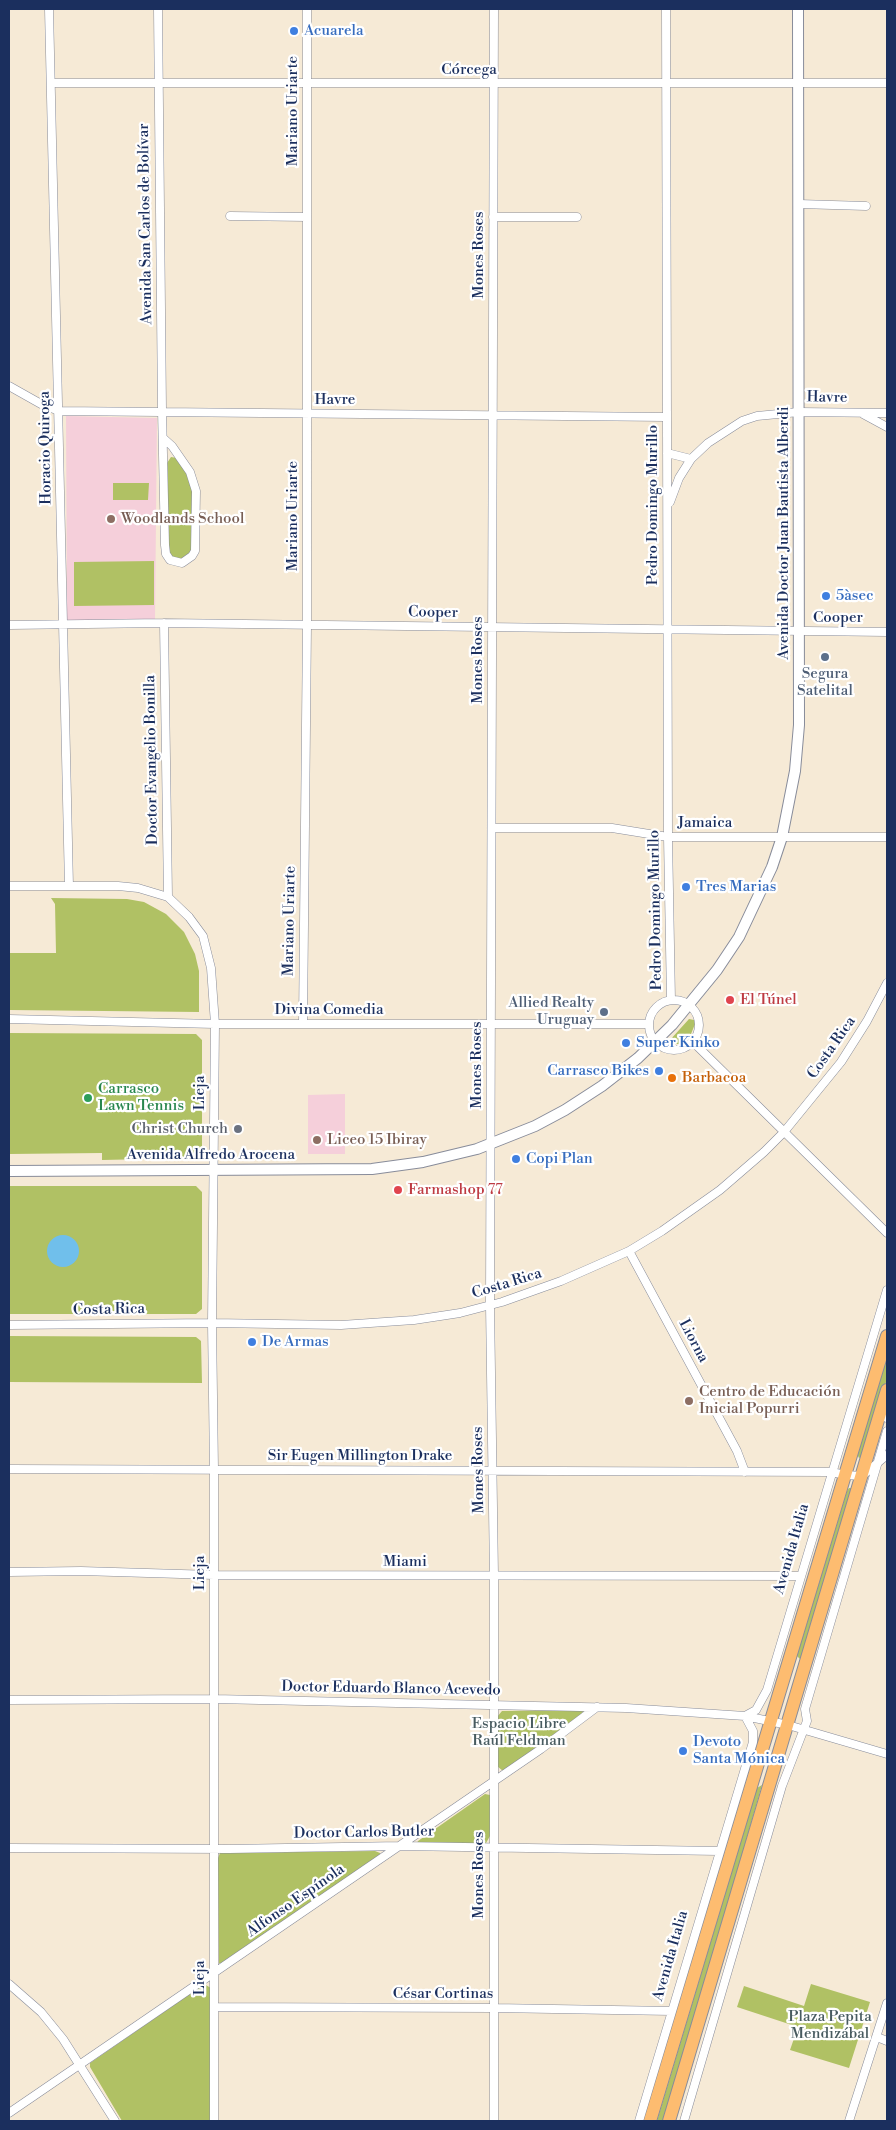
<!DOCTYPE html>
<html>
<head>
<meta charset="utf-8">
<style>
	body { margin:0 }
	#map { position:relative; width:896px; height:2130px; overflow:hidden; background:#f6ead6; font-family:"Libre Bodoni",serif }
	canvas { display:block }
	.frame { position:absolute; inset:0; border:10px solid #1b2f5e; pointer-events:none }
</style>
</head>
<body>
<div id="map">
<canvas width="896" height="2130"></canvas>
<div class="frame"></div>
</div>
<script>
const g = document.querySelector('canvas').getContext('2d');
g.lineJoin = 'round';
function fill(path, color) { g.fillStyle = color; g.fill(path, 'evenodd'); }
const toPath = rows => new Path2D(rows.map(r => 'M' + r).join(''));
function trace(path, color, width, dash) { g.strokeStyle = color; g.lineWidth = width; g.lineCap = dash ? 'butt' : 'round'; g.setLineDash(dash || []); g.stroke(path); }
function drawText(font, color, halo, rows, align = 'center') {
  g.font = font + ' "Libre Bodoni",serif'; g.lineWidth = 4.5; g.setLineDash([]); g.textBaseline = 'middle'; g.strokeStyle = halo; g.fillStyle = color; for (const [text, x, y, turn = 0] of rows) {
    g.save(); g.translate(x, y); g.rotate((+turn || 0) * Math.PI / 180); g.textAlign = isNaN(turn) ? turn : align; if (halo) g.strokeText(text, 0, 0); g.fillText(text, 0, 0); g.restore();
  }
}
const built = toPath([
	[66,416,157,418,155,620,67,621],
	[345,1094,345,1154,308,1154,308,1095]
]);
const green = toPath([
	[171,457,177,458,190,477,192,486,193,551,184,561,173,559,169,553,169,549,167,463],
	[113,483,149,483,148,500,113,500],
	[154,561,154,605,74,606,74,562],
	[51,898,127,899,144,902,166,914,184,932,195,954,199,971,199,1012,9,1010,9,953,56,953,55,904],
	[689,1019,694,1020,695,1024,689,1039,680,1044,671,1044,670,1040],
	[9,1033,196,1034,202,1040,202,1151,195,1158,102,1160,102,1153,9,1154],
	[9,1186,196,1186,202,1192,202,1309,196,1314,9,1314],
	[9,1336,196,1337,201,1341,202,1383,9,1382],
	[887,1354,887,1379,864,1456,859,1458,857,1454],
	[849,1488,852,1488,803,1659,800,1659,797,1656,847,1491],
	[502,1711,580,1710,584,1711,572,1723,503,1771,497,1766,497,1717],
	[762,1785,665,2121,657,2121,757,1788],
	[485,1794,490,1795,491,1800,490,1836,486,1843,417,1843,418,1841],
	[375,1851,380,1853,380,1856,221,1964,219,1963,218,1858,220,1853],
	[204,1984,211,1988,213,2121,122,2121,90,2067,90,2063],
	[811,1984,870,2002,849,2068,790,2050,798,2027,737,2007,744,1986,804,2006]
]);
const water = toPath([
	'47 1251a16 16 0 1 1 32 0a16 16 0 1 1-32 0Z'
]);
const minor = toPath([
	[49,9,69,886],
	[158,9,162,410,165,545,166,554,170,560,182,563,192,556,195,551,196,491,190,472,172,446,163,438],
	[494,9,490,1305,494,1576,494,2121],
	[666,9,668,837,671,1000],
	[51,83,887,83],
	[799,204,866,206],
	[230,216,307,217],
	[493,217,577,217],
	[9,386,41,404,59,411,666,417],
	[863,414,887,427],
	[667,453,691,459],
	[670,502,679,478,691,459,708,443,742,421,757,416,799,412,887,413],
	[164,623,168,897],
	[9,625,164,623,887,632],
	[493,828,612,828,668,837,887,837],
	[9,886,118,886,138,888,168,897,189,917,203,936,211,968,215,1024,212,1323,214,1470,214,2121],
	'649 1025a25 25 0 1 1 50 0a25 25 0 1 1-50 0Z',
	[9,1019,215,1024,649,1024],
	[303,1024,307,625,307,9],
	[693,1042,887,1233],
	[629,1251,737,1451,745,1472],
	[9,1325,212,1323,341,1325,414,1320,460,1313,502,1302,561,1281,629,1251,662,1231,720,1190,764,1152,784,1132,841,1062,867,1021,887,983],
	[882,1406,887,1418],
	[9,1469,831,1472,846,1475,862,1476,887,1455],
	[9,1572,81,1571,214,1575,801,1576],
	[9,1700,214,1699,626,1708,745,1716,788,1725,887,1754],
	[745,1716,756,1710,767,1690,887,1290],
	[9,1848,229,1849,400,1846,719,1851],
	[9,1984,41,2012,63,2039,115,2121],
	[214,2007,494,2008,672,2011],
	[877,2037,887,2041],
	[9,2113,541,1749,597,1707],
	[639,2121,753,1742,753,1731,745,1716],
	[684,2121,782,1786,807,1721,805,1709,810,1692,887,1431],
	[849,2121,887,2003]
]);
const tertiary = toPath([
	[9,1171,372,1169,423,1162,477,1149,535,1126,565,1110,602,1086,638,1058,672,1025,717,970,739,937,772,867,782,837,795,771,799,725,798,9]
]);
const primary = toPath([
	[650,2121,887,1336],
	[669,2121,887,1390]
]);
const markers = [
	[294,31,5,"#3f7fe0"],
	[111,519,5,"#8d6e63"],
	[826,596,5,"#3f7fe0"],
	[825,657,5,"#5c6f8a"],
	[686,887,5,"#3f7fe0"],
	[730,1000,5,"#e0444e"],
	[604,1012,5,"#5c6f8a"],
	[626,1043,5,"#3f7fe0"],
	[659,1071,5,"#3f7fe0"],
	[672,1078,5,"#e8710a"],
	[88,1098,5,"#2e9e5b"],
	[238,1129,5,"#6b7280"],
	[317,1140,5,"#8d6e63"],
	[516,1159,5,"#3f7fe0"],
	[398,1190,5,"#e0444e"],
	[252,1342,5,"#3f7fe0"],
	[689,1401,5,"#8d6e63"],
	[683,1751,5,"#3f7fe0"]
];
const shopNames = [
	["Acuarela",304,31],
	["5àsec",836,596],
	["Tres Marias",696,887],
	["Super Kinko",636,1043],
	["Carrasco Bikes",649,1071,"right"],
	["Copi Plan",526,1159],
	["De Armas",262,1342],
	["Devoto",693,1742],
	["Santa Mónica",693,1759]
];
const streetNames = [
	["Córcega",469,70],
	["Mariano Uriarte",293,111,-90],
	["Avenida San Carlos de Bolívar",146,224,-91],
	["Mones Roses",479,255,-90],
	["Havre",827,398,1],
	["Havre",335,400],
	["Horacio Quiroga",46,448,-91],
	["Pedro Domingo Murillo",653,505,-90],
	["Mariano Uriarte",293,516,-90],
	["Avenida Doctor Juan Bautista Alberdi",784,533,-90],
	["Cooper",433,613,1],
	["Cooper",838,618],
	["Mones Roses",478,660,-90],
	["Doctor Evangelio Bonilla",152,760,-91],
	["Jamaica",705,823],
	["Pedro Domingo Murillo",656,910,-91],
	["Mariano Uriarte",290,921,-89],
	["Divina Comedia",329,1010],
	["Costa Rica",832,1048,-55],
	["Mones Roses",477,1065,-90],
	["Lieja",200,1093,-90],
	["Avenida Alfredo Arocena",211,1155],
	["Costa Rica",507,1284,-17],
	["Costa Rica",109,1310,-1],
	["Liorna",693,1341,62],
	["Sir Eugen Millington Drake",360,1456],
	["Mones Roses",479,1470,-91],
	["Avenida Italia",792,1549,-74],
	["Miami",405,1562],
	["Lieja",200,1573,-90],
	["Doctor Eduardo Blanco Acevedo",391,1689,1],
	["Doctor Carlos Butler",364,1833,-1],
	["Mones Roses",479,1875,-90],
	["Alfonso Espínola",296,1901,-35],
	["Avenida Italia",671,1956,-74],
	["Lieja",200,1978,-90],
	["César Cortinas",443,1994]
];
const educationNames = [
	["Woodlands School",121,519],
	["Liceo 15 Ibiray",327,1140],
	["Centro de Educación",699,1392],
	["Inicial Popurri",699,1409]
];
const serviceNames = [
	["Segura",825,674],
	["Satelital",825,691],
	["Allied Realty",594,1003,"right"],
	["Uruguay",594,1020,"right"]
];
const healthNames = [
	["El Túnel",740,1000],
	["Farmashop 77",408,1190]
];
const foodNames = [
	["Barbacoa",682,1078]
];
const leisureNames = [
	["Carrasco",98,1089],
	["Lawn Tennis",98,1106]
];
const worshipNames = [
	["Christ Church",228,1129]
];
const parkNames = [
	["Espacio Libre",519,1724],
	["Raúl Feldman",519,1741],
	["Plaza Pepita",830,2017],
	["Mendizábal",830,2034]
];
fill(built, '#f5cfda');
fill(green, '#b0c164');
fill(water, '#70bfeb');
trace(minor, '#888c9a', 9);
trace(tertiary, '#888c9a', 12);
trace(primary, '#888c9a', 14);
trace(minor, '#fff', 8);
trace(tertiary, '#fff', 10);
trace(primary, '#fdbc70', 12);
for (const [x, y, r, color] of markers) { const dot = new Path2D(); dot.arc(x, y, r, 0, 2 * Math.PI); g.fillStyle = color; g.fill(dot); trace(dot, '#fff', 2); }
drawText('15px', '#366cbe', '#fff', shopNames, 'left');
drawText('15px', '#1b2f5e', '#fff', streetNames);
drawText('15px', '#785e54', '#fff', educationNames, 'left');
drawText('15px', '#4e5e75', '#fff', serviceNames);
drawText('15px', '#be3a42', '#fff', healthNames, 'left');
drawText('15px', '#c56008', '#fff', foodNames, 'left');
drawText('15px', '#27864d', '#fff', leisureNames, 'left');
drawText('15px', '#5b616d', '#fff', worshipNames, 'right');
drawText('15px', '#485b60', '#fff', parkNames);
</script>
</body>
</html>
